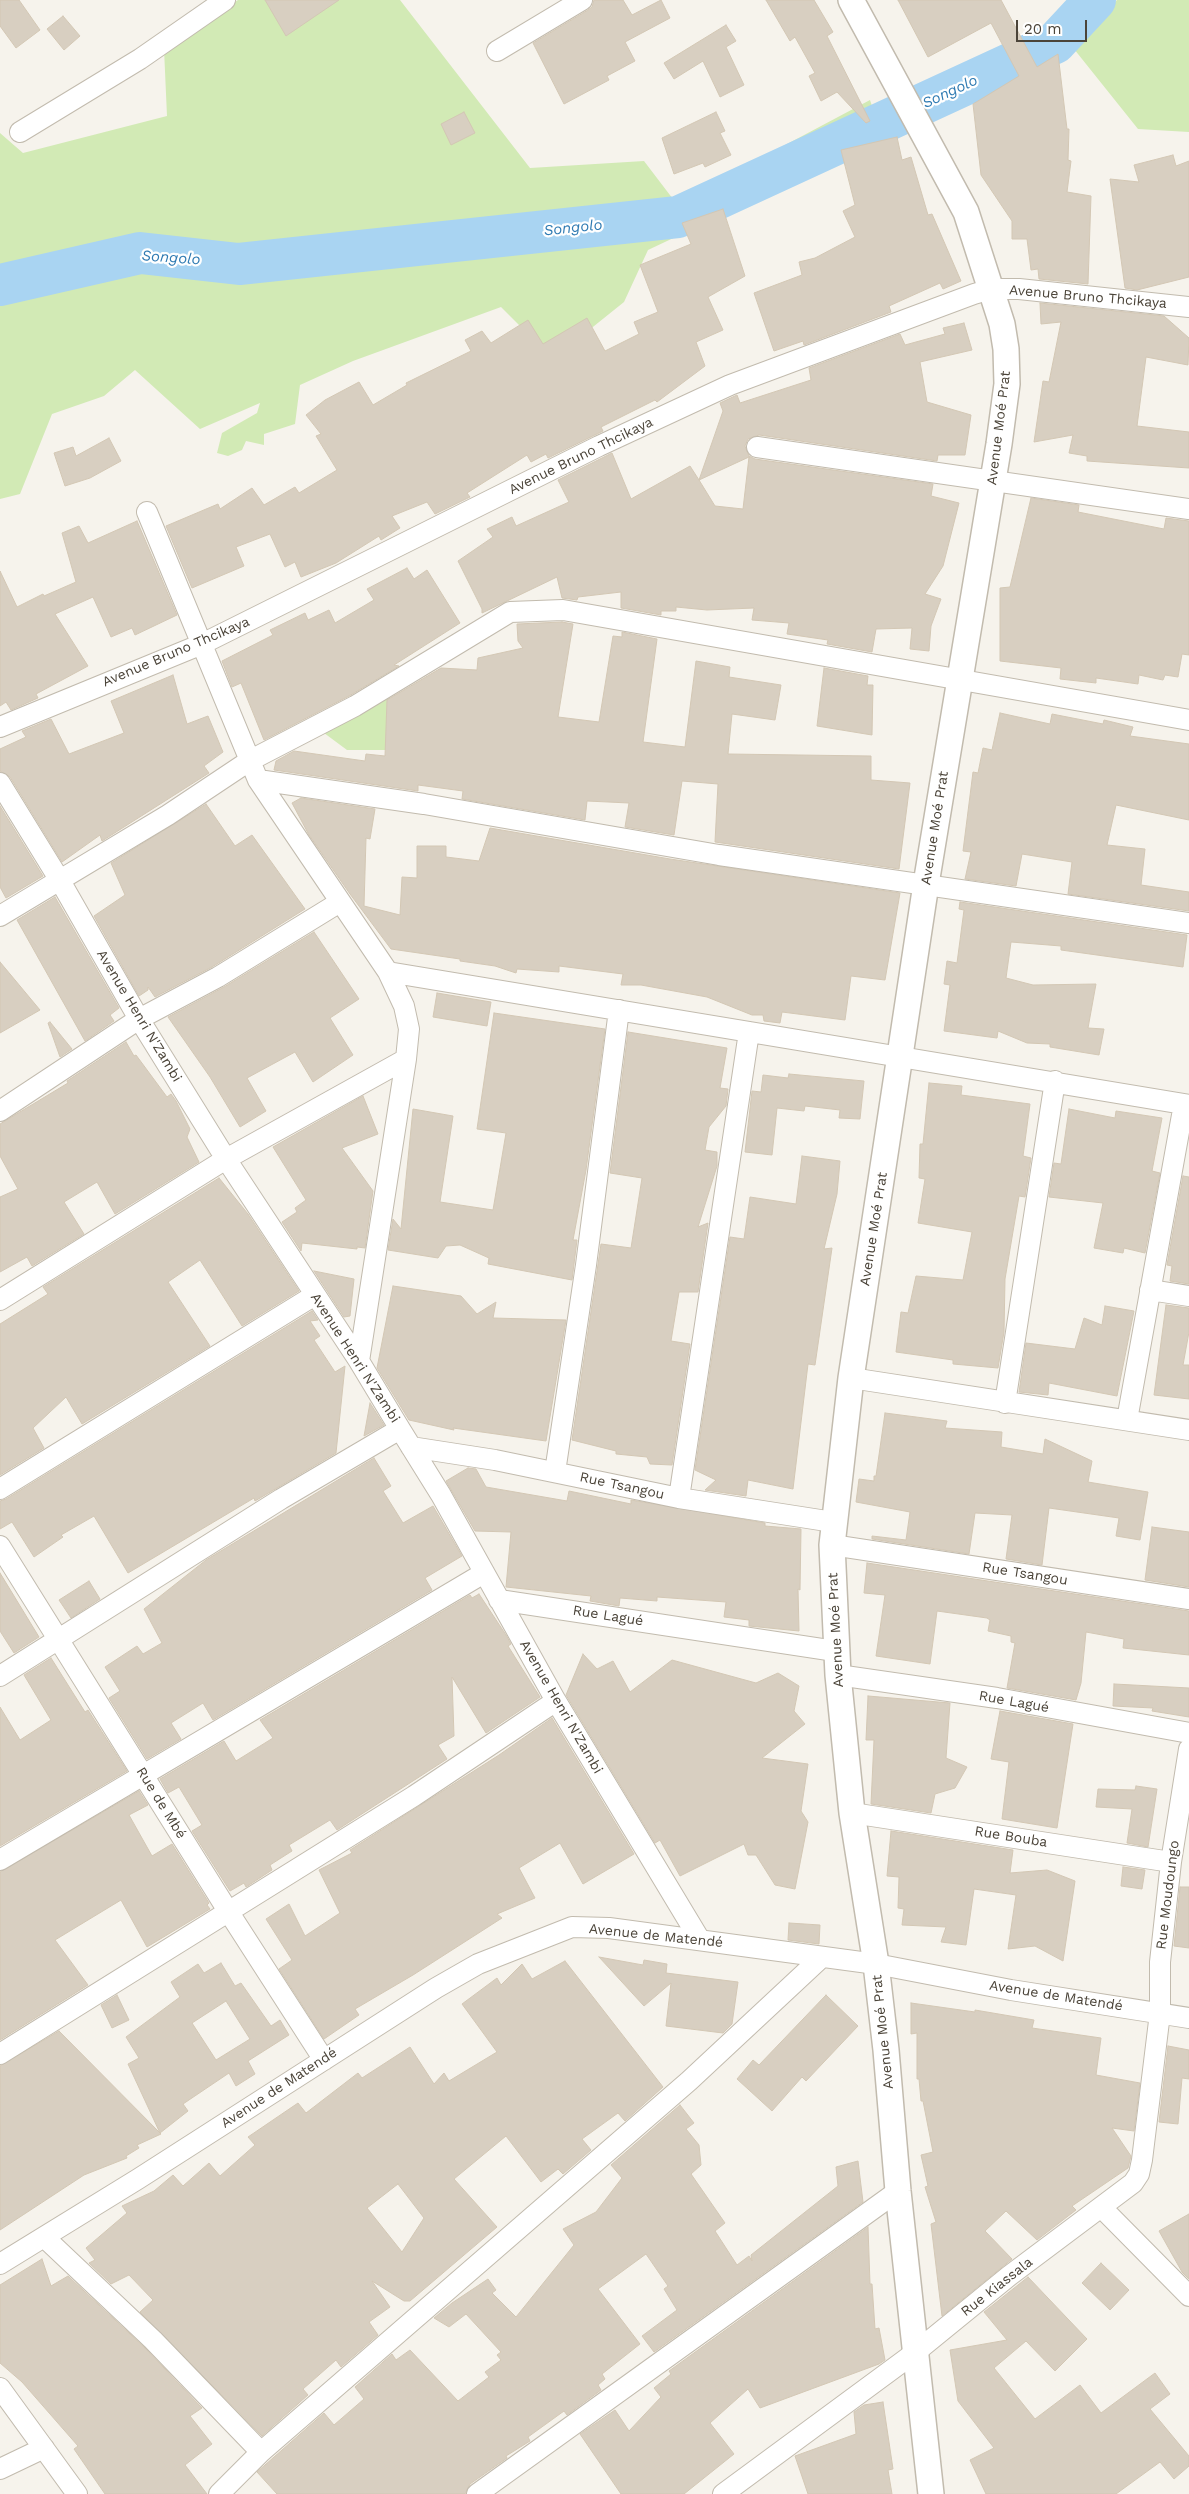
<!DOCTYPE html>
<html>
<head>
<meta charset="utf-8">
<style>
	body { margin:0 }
	#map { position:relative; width:1189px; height:2494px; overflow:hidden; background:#f6f3ec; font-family:"Work Sans",sans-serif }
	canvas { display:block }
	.scale { position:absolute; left:1016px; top:20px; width:71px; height:22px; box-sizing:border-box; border:2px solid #4b4439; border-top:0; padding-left:6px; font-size:15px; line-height:18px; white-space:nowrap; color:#4b4439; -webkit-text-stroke:4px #fff; paint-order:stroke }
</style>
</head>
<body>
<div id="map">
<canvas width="1189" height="2494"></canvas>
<div class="scale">20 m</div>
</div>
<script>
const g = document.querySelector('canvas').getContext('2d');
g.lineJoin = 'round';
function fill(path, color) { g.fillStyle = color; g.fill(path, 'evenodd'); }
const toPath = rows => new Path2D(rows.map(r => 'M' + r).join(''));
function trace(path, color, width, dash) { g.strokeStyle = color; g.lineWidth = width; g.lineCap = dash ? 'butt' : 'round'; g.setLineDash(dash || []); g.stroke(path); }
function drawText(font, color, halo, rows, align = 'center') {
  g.font = font + ' "Work Sans",sans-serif'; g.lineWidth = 4.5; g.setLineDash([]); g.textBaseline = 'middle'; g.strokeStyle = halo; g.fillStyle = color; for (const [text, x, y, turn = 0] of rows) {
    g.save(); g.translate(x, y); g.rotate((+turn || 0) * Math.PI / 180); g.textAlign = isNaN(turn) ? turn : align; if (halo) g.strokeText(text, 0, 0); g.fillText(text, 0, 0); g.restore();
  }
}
const green = toPath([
	[238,0,400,0,530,168,644,161,676,203,870,100,883,139,648,250,624,302,553,359,501,307,353,361,300,385,295,424,264,434,264,445,246,441,242,450,228,456,217,453,222,433,257,413,260,403,200,429,135,370,104,396,52,414,20,494,0,499,0,133,23,153,167,116,164,49],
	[1117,0,1189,0,1189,132,1138,129,1074,49],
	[390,696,393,750,347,750,320,730]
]);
const river = toPath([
	[0,285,140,253,239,264,678,217,1055,43,1095,0]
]);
const building = toPath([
	[0,0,19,0,40,30,16,48,0,26,0,0],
	[265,0,339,0,286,36,265,0],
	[594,0,623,0,632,15,661,0,670,18,625,42,635,61,607,76,609,80,564,104,533,43,588,10,592,7,594,0],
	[766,0,814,0,833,32,827,36,870,121,866,123,837,92,821,101,809,76,815,73,795,37,790,41,766,0],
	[898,0,1001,0,1037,67,1058,54,1067,129,1069,129,1068,160,1071,161,1067,192,1091,196,1088,284,1039,279,1038,269,1031,270,1027,239,1012,239,1012,221,981,175,973,104,1019,76,991,23,928,57,898,0],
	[63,16,80,36,64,50,47,29,63,16],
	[726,25,736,41,726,47,744,85,720,97,703,61,674,79,664,63,726,25],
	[464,112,475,133,451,145,441,124,464,112],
	[716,112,725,131,720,133,731,155,705,167,703,163,674,174,662,138,716,112],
	[897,137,902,160,911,157,928,215,932,214,961,281,943,289,940,283,889,306,891,312,804,345,803,341,774,351,754,293,802,275,799,262,815,258,855,237,843,211,855,205,841,150,897,137],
	[1173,155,1176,166,1189,161,1189,277,1137,290,1125,288,1110,179,1139,182,1134,165,1173,155],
	[723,209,745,276,708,297,723,330,696,342,705,366,657,402,655,400,601,427,603,431,548,458,546,454,531,462,527,455,467,493,470,497,435,514,427,502,392,516,400,528,381,540,379,536,336,563,301,577,295,562,285,567,270,534,236,547,244,566,192,588,166,526,218,504,220,509,252,488,264,505,295,487,299,493,337,470,316,436,321,434,306,415,325,400,359,382,373,405,407,385,406,383,471,351,465,340,482,331,491,343,528,320,543,344,587,318,605,351,639,334,634,322,658,312,640,265,691,244,682,223,723,209],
	[1040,303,1164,316,1189,338,1188,365,1146,357,1137,426,1189,432,1189,468,1087,461,1087,456,1069,453,1073,435,1034,442,1043,381,1049,382,1061,322,1041,324,1040,303],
	[964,323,972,350,920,362,927,402,971,415,965,455,938,455,937,461,759,435,748,439,745,446,749,456,755,459,933,484,931,496,959,503,943,566,925,594,941,599,931,626,929,651,910,649,912,628,876,629,872,652,827,644,828,640,787,634,789,623,752,620,754,608,707,610,676,607,676,611,661,611,661,615,621,608,621,592,578,597,577,600,562,598,557,577,482,613,482,609,458,561,493,537,487,529,512,517,516,526,569,502,558,480,612,453,631,499,690,466,699,480,723,411,720,403,737,395,740,403,811,380,809,368,900,334,905,345,945,334,943,328,964,323],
	[749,457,743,509,715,506,699,480,749,457],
	[109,438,121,461,90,478,65,486,54,453,73,447,76,456,109,438],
	[1031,498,1079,505,1078,512,1164,529,1166,518,1189,521,1189,655,1182,654,1178,677,1165,675,1163,680,1139,675,1138,684,1096,678,1096,683,1060,679,1061,668,1000,661,1000,588,1010,587,1031,498],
	[137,521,177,615,135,635,132,628,111,637,93,597,55,614,88,666,36,694,38,698,11,710,6,702,0,706,0,571,17,607,43,594,44,596,76,582,62,533,79,526,88,543,137,521],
	[407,568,414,579,427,570,460,623,394,665,399,666,349,696,264,740,241,683,232,687,222,661,273,635,270,630,305,613,308,620,329,610,335,623,374,600,367,589,407,568],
	[562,622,573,624,558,717,599,722,613,636,622,637,622,632,657,639,643,742,685,747,696,661,730,667,729,677,781,685,775,720,732,714,728,754,871,756,871,780,910,783,899,869,715,842,718,784,682,781,674,835,625,827,629,803,587,801,585,820,462,799,463,791,418,785,418,791,274,770,276,761,294,751,365,761,366,754,385,756,387,700,441,668,477,670,478,658,523,648,518,641,517,624,562,622],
	[824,668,868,676,867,685,873,685,872,735,817,726,824,668],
	[173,675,187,724,208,716,223,752,204,766,209,773,102,841,100,835,62,862,10,777,0,771,0,749,26,737,22,731,51,719,69,754,124,733,111,701,173,675],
	[1000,713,1050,724,1052,714,1103,724,1104,720,1133,727,1130,736,1189,744,1189,820,1116,805,1107,845,1145,849,1141,885,1189,892,1189,911,1068,894,1072,862,1022,854,1016,886,965,879,971,852,963,851,973,772,978,773,983,748,992,750,1000,713],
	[301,798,375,809,370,839,366,838,364,906,400,915,402,877,417,878,417,846,446,846,446,857,479,861,490,828,670,859,900,893,885,980,851,976,845,1020,782,1012,780,1023,764,1021,763,1015,752,1015,707,997,641,985,621,985,623,974,559,966,559,972,517,969,516,973,495,966,460,961,460,959,391,949,350,894,309,835,292,803,301,798],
	[206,804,235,846,252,835,305,909,212,967,155,997,148,987,148,990,139,996,94,916,125,895,111,863,206,804],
	[0,806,43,876,6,898,0,887,0,806],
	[55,897,119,1008,110,1015,114,1021,85,1041,17,920,55,897],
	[960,902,1187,935,1183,967,1061,950,1061,946,1011,942,1006,978,1033,985,1096,984,1088,1028,1104,1029,1099,1055,1050,1047,1050,1044,1027,1043,998,1031,997,1038,944,1031,950,985,944,984,947,961,957,963,964,910,959,909,960,902],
	[314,932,359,999,330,1018,353,1055,313,1082,295,1052,247,1078,266,1111,240,1127,210,1077,168,1017,224,987,314,932],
	[0,962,40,1010,0,1033,0,962],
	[437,993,491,1002,487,1026,433,1017,437,993],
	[494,1013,605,1029,586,1170,573,1240,577,1240,572,1280,488,1264,489,1258,460,1245,446,1246,438,1258,388,1250,393,1219,401,1229,413,1109,453,1116,440,1202,493,1210,506,1133,477,1129,494,1013],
	[50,1022,72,1049,60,1057,48,1023,50,1022],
	[628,1032,727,1048,720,1088,728,1089,726,1106,709,1127,705,1150,717,1152,717,1166,698,1227,708,1223,698,1292,679,1292,671,1341,690,1344,672,1465,650,1464,647,1457,616,1454,616,1451,572,1440,601,1244,631,1248,642,1178,610,1173,628,1032],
	[126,1042,134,1056,136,1055,167,1097,171,1094,176,1101,190,1129,187,1137,199,1162,115,1214,97,1182,64,1202,84,1234,32,1266,27,1257,0,1272,0,1197,18,1189,0,1156,0,1124,68,1083,67,1081,126,1042],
	[789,1074,864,1081,860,1119,839,1118,840,1110,805,1106,804,1111,777,1108,772,1155,745,1152,752,1091,761,1092,763,1075,788,1078,789,1074],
	[929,1083,962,1086,961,1095,1030,1104,1023,1156,1031,1158,1025,1197,1019,1196,1005,1279,1004,1332,998,1368,953,1364,953,1360,896,1352,901,1312,908,1313,916,1276,963,1280,972,1232,918,1223,925,1179,919,1178,920,1144,923,1144,929,1083],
	[363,1096,378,1134,342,1148,373,1191,365,1248,357,1247,357,1249,302,1243,301,1251,282,1222,297,1212,295,1208,306,1200,273,1147,363,1096],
	[1069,1109,1115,1118,1116,1111,1162,1118,1152,1171,1160,1173,1145,1253,1124,1248,1123,1253,1094,1248,1103,1203,1049,1197,1054,1163,1061,1164,1069,1109],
	[802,1156,840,1161,837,1194,824,1249,832,1248,815,1365,808,1364,793,1489,748,1480,746,1496,705,1490,716,1480,695,1470,730,1237,744,1239,750,1197,796,1204,802,1156],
	[1183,1176,1189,1177,1189,1284,1170,1281,1172,1266,1167,1265,1183,1176],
	[219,1178,248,1214,299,1291,242,1326,200,1260,168,1282,210,1346,82,1424,66,1397,33,1428,44,1448,0,1475,0,1324,48,1294,43,1287,219,1178],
	[314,1271,354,1279,350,1316,344,1317,314,1271],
	[393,1286,461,1296,477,1314,496,1302,493,1318,566,1320,546,1441,453,1428,454,1430,409,1420,377,1368,393,1286],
	[1166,1305,1189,1308,1189,1332,1183,1365,1189,1365,1189,1399,1154,1395,1166,1305],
	[1105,1306,1134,1311,1117,1396,1049,1383,1048,1395,1019,1392,1026,1343,1075,1349,1084,1318,1102,1325,1105,1306],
	[312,1311,318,1320,310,1321,320,1336,314,1340,335,1372,345,1366,336,1453,255,1501,254,1498,128,1573,94,1516,61,1535,63,1537,34,1557,12,1522,0,1529,0,1501,6,1499,312,1311],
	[370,1403,384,1425,364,1436,370,1403],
	[885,1413,947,1421,945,1428,1002,1432,1001,1447,1043,1454,1045,1439,1092,1461,1088,1482,1148,1492,1140,1540,1116,1536,1119,1518,1049,1508,1042,1565,1006,1559,1012,1515,975,1513,969,1554,872,1539,872,1536,906,1540,910,1512,856,1502,859,1479,874,1481,874,1476,876,1476,885,1413],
	[374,1458,391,1486,383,1491,403,1523,433,1506,462,1556,425,1578,432,1590,213,1720,203,1703,171,1723,181,1739,147,1759,109,1698,120,1691,105,1667,137,1646,143,1654,162,1643,144,1609,206,1560,374,1458],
	[468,1468,476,1469,486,1487,567,1501,569,1491,631,1504,631,1500,765,1523,765,1526,801,1529,800,1590,798,1589,799,1631,749,1626,749,1620,724,1617,726,1602,657,1597,657,1601,620,1598,619,1606,590,1601,591,1596,506,1587,511,1532,475,1531,446,1481,468,1468],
	[1152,1527,1189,1532,1189,1587,1145,1580,1152,1527],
	[867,1563,1189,1611,1189,1655,1123,1648,1124,1639,1086,1632,1081,1683,1076,1700,1007,1688,1015,1643,1011,1642,1011,1636,988,1631,990,1620,987,1618,937,1611,930,1664,876,1656,885,1595,864,1593,867,1563],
	[0,1573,39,1637,14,1653,0,1631,0,1573],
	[89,1581,100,1599,71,1618,59,1600,89,1581],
	[479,1594,506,1635,511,1644,508,1646,540,1697,486,1733,452,1677,454,1736,438,1745,447,1759,337,1830,330,1820,289,1845,292,1851,270,1865,272,1870,246,1887,244,1883,230,1891,192,1831,202,1825,179,1787,168,1793,160,1779,224,1741,236,1761,273,1738,260,1720,470,1595,472,1598,479,1594],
	[583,1654,597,1669,613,1661,630,1692,672,1660,756,1683,778,1673,799,1686,794,1711,805,1724,762,1758,808,1764,801,1811,808,1822,795,1889,775,1885,756,1855,748,1855,744,1844,680,1876,660,1840,655,1843,566,1695,583,1654],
	[51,1658,85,1712,88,1710,127,1771,0,1846,0,1707,20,1740,51,1720,24,1675,51,1658],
	[1114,1684,1189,1688,1189,1717,1152,1711,1153,1708,1113,1706,1114,1684],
	[868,1696,950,1703,946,1758,967,1767,955,1788,935,1794,931,1813,871,1804,874,1740,866,1740,868,1696],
	[1000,1711,1073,1724,1057,1828,1002,1819,1009,1762,991,1759,1000,1711],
	[552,1718,634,1854,583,1884,560,1843,519,1868,535,1898,497,1914,502,1918,413,1975,355,2009,359,2015,324,2039,279,1969,292,1960,266,1919,289,1904,305,1936,340,1913,319,1870,352,1853,350,1850,499,1755,552,1718],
	[1136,1786,1157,1789,1148,1847,1127,1843,1132,1809,1096,1807,1098,1789,1135,1790,1136,1786],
	[139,1791,148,1805,129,1815,152,1856,172,1844,209,1903,207,1905,210,1909,147,1947,121,1900,55,1940,88,1985,0,2040,0,1872,139,1791],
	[891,1831,1013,1850,1010,1873,1047,1870,1075,1881,1063,1961,1035,1946,1008,1949,1016,1895,974,1889,966,1945,941,1942,946,1927,902,1925,904,1909,898,1908,899,1877,887,1876,891,1831],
	[1123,1867,1145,1870,1142,1889,1121,1886,1123,1867],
	[1180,1887,1189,1887,1189,1948,1174,1946,1180,1887],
	[789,1923,820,1925,819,1944,788,1940,789,1923],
	[599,1957,643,1965,644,1960,667,1964,666,1973,738,1982,732,2024,723,2033,666,2026,671,1983,644,2006,599,1957],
	[565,1961,663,2087,625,2121,618,2113,582,2139,591,2150,563,2174,558,2169,541,2182,506,2136,454,2179,497,2227,410,2301,404,2301,372,2281,390,2307,369,2322,378,2335,341,2367,336,2360,303,2389,308,2395,262,2436,140,2312,153,2300,129,2275,111,2284,89,2263,95,2260,86,2248,127,2213,122,2206,154,2191,173,2175,183,2186,209,2163,220,2176,255,2145,248,2137,298,2103,306,2113,358,2073,362,2078,410,2047,434,2084,444,2073,449,2081,497,2052,462,2004,497,1978,501,1985,522,1964,532,1979,565,1961],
	[398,2184,424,2218,402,2252,367,2208,398,2184],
	[221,1963,235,1986,241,1983,271,2026,280,2020,289,2035,248,2061,255,2074,236,2086,229,2073,183,2104,188,2111,160,2133,128,2064,139,2058,126,2037,180,1997,171,1982,198,1964,204,1973,221,1963],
	[226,2001,250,2039,216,2060,192,2023,226,2001],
	[117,1995,129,2020,112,2028,101,2005,117,1995],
	[826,1995,858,2026,806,2081,802,2077,772,2111,737,2079,753,2060,759,2065,826,1995],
	[911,2003,975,2012,975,2010,1034,2020,1032,2028,1101,2038,1096,2075,1140,2083,1134,2131,1112,2128,1131,2156,1128,2168,1072,2206,1076,2210,1037,2240,1006,2211,985,2231,1012,2259,942,2316,931,2224,936,2222,925,2187,928,2186,921,2155,933,2152,923,2101,921,2101,919,2079,917,2079,917,2033,911,2034,911,2003],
	[59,2031,161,2134,137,2145,139,2148,126,2156,127,2158,84,2175,0,2230,0,2066,59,2031],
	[1168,2046,1189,2050,1189,2079,1182,2078,1178,2124,1159,2122,1168,2046],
	[680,2105,694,2123,686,2129,699,2145,701,2165,691,2174,725,2223,715,2231,737,2265,749,2256,752,2261,751,2255,838,2186,836,2167,858,2161,863,2202,654,2352,642,2336,677,2310,664,2289,668,2286,646,2254,598,2289,640,2344,602,2374,605,2379,598,2385,601,2390,567,2415,564,2411,528,2437,530,2441,506,2456,507,2458,470,2484,465,2494,277,2494,257,2472,324,2413,334,2425,364,2399,355,2387,392,2354,396,2360,410,2350,458,2401,489,2377,485,2372,501,2360,497,2355,501,2352,466,2314,449,2327,434,2318,452,2303,488,2279,496,2290,492,2293,516,2317,574,2245,563,2229,596,2212,622,2178,611,2165,680,2105],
	[1189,2214,1189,2279,1182,2272,1159,2231,1189,2214],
	[868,2227,870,2284,872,2284,875,2329,879,2328,885,2360,879,2364,760,2408,748,2389,710,2423,734,2454,684,2494,621,2494,580,2434,615,2410,629,2431,661,2397,654,2388,671,2374,669,2371,868,2227],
	[42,2259,51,2286,68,2276,145,2348,202,2408,190,2416,212,2444,185,2465,207,2494,105,2494,74,2449,78,2446,22,2382,0,2363,0,2285,42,2259],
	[1101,2263,1129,2290,1110,2310,1082,2283,1101,2263],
	[1028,2277,1087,2339,1055,2371,1026,2341,994,2368,1035,2419,1080,2385,1101,2413,1155,2373,1170,2394,1150,2409,1189,2456,1189,2466,1174,2479,1160,2462,1116,2494,986,2494,970,2460,994,2448,958,2401,950,2350,1007,2340,984,2312,1028,2277],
	[883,2402,893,2469,888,2470,892,2494,808,2494,795,2456,856,2434,854,2412,864,2405,883,2402]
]);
const minor = toPath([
	[497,51,582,0],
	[20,132,140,59,225,0],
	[757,447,1189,509],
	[147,512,258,780,388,972,404,1006,409,1029,406,1059,359,1361],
	[0,727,202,644,599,446,730,385,974,294,991,289,1019,289,1189,307],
	[258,780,424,804,719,855,1189,923],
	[0,783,59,879,139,1019,226,1159,359,1361,400,1429,441,1495,556,1701,700,1940],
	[0,916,168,815,249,761,355,706,510,612,563,610,1189,720],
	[388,972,1189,1105],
	[0,1111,139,1019,218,977,340,902],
	[1150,1290,1189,1296],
	[0,1300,226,1159,406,1059],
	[851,1378,1189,1430],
	[1005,1403,1055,1081],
	[1127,1420,1184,1104],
	[411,1447,495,1460,679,1498,833,1522],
	[555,1472,586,1265,619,1010],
	[0,1489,315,1295],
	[679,1498,749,1032],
	[832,1545,1189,1599],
	[0,1546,228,1911,324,2060],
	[499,1600,835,1651],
	[838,1675,997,1698,1189,1733],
	[0,1676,281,1499,400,1429],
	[852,1813,1171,1862],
	[0,1860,484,1573],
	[0,2054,414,1796,556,1701],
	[1101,2207,1189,2296],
	[44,2237,153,2340,261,2452],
	[0,2264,138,2179,436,1988,478,1964,572,1927,609,1928,876,1964,1011,1990,1189,2018],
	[0,2388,77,2494],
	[0,2469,44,2448],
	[219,2494,261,2452,689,2081,822,1957],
	[477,2494,898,2191],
	[723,2494,917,2351,1009,2276,1133,2183,1139,2174,1142,2160,1160,2013,1160,1962,1171,1862,1189,1749]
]);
const tertiary = toPath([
	[851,0,966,212,1002,324,1006,349,1007,384,999,444,926,884,851,1378,832,1545,838,1675,852,1813,876,1964,886,2050,898,2191,931,2494]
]);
const streetNames = [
	["Avenue Bruno Thcikaya",1088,297,5],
	["Avenue Moé Prat",999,428,-83],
	["Avenue Bruno Thcikaya",581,456,-26],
	["Avenue Bruno Thcikaya",176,652,-23],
	["Avenue Moé Prat",935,828,-81],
	["Avenue Henri N'Zambi",139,1016,59],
	["Avenue Moé Prat",874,1229,-81],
	["Avenue Henri N'Zambi",355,1358,57],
	["Rue Tsangou",622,1486,12],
	["Rue Tsangou",1025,1574,9],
	["Rue Lagué",608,1616,9],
	["Avenue Moé Prat",836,1630,-93],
	["Rue Lagué",1014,1702,10],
	["Avenue Henri N'Zambi",561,1707,60],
	["Rue de Mbé",161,1803,58],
	["Rue Bouba",1011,1837,9],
	["Rue Moudoungo",1168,1895,-83],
	["Avenue de Matendé",656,1936,6],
	["Avenue de Matendé",1056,1996,9],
	["Avenue Moé Prat",883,2032,-96],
	["Avenue de Matendé",279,2088,-33],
	["Rue Kiassala",997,2287,-38]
];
const waterNames = [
	["Songolo",950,92,-25],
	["Songolo",573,228,-6],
	["Songolo",171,258,4]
];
fill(green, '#d2eab5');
trace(river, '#a9d4f2', 42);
fill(building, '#d8cfc1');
trace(building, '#d3c7b4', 1);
trace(minor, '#c2bbae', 22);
trace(tertiary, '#c2bbae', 28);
trace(minor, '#fff', 20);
trace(tertiary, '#fff', 25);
drawText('14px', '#4b4439', '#fff', streetNames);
drawText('italic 15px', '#2e7ab2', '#fff', waterNames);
</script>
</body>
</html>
